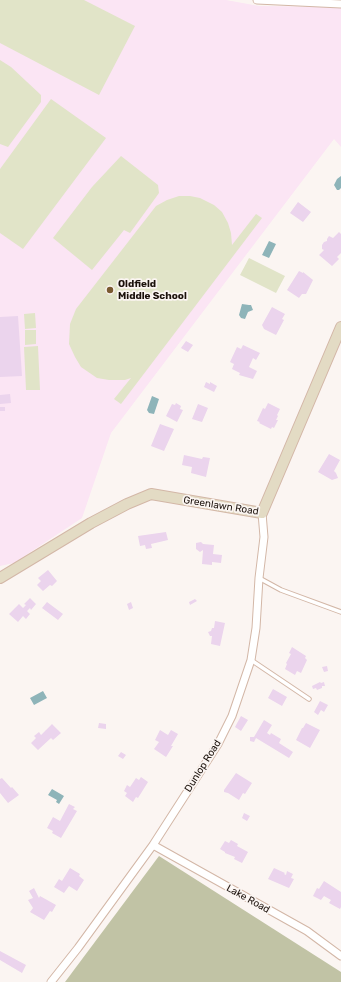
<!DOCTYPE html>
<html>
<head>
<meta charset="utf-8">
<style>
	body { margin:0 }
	canvas { display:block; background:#fbf5f2 }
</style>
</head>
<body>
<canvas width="341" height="982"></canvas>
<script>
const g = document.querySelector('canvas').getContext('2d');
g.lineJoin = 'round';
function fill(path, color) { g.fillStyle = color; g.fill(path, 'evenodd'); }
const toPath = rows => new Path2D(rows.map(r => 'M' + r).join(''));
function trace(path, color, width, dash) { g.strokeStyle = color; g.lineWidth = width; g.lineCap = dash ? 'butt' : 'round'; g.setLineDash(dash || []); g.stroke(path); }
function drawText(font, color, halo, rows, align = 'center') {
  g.font = font + ' Rubik,sans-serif'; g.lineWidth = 3.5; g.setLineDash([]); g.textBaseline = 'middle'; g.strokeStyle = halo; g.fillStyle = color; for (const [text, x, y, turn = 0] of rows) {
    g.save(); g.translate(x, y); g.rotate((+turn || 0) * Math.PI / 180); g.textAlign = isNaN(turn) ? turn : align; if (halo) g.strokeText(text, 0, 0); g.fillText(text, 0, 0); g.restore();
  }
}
const education = toPath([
	[0,0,226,0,259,6,341,7,341,147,334,139,111,433,82,518,14,563,0,566]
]);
const green = toPath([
	[0,0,84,0,135,26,99,95,0,43],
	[0,60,11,67,41,95,41,102,8,147,0,144],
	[51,99,106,138,23,249,0,233,0,169],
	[121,156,158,185,159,193,130,233,124,230,92,270,53,238,92,187],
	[179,196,190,196,200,198,214,205,222,212,228,223,231,233,232,245,256,214,262,218,121,404,114,399,131,378,125,380,109,380,97,378,81,367,75,357,69,344,70,324,76,309,156,206,167,200],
	[249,258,285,276,276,293,240,275],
	[35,313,36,328,25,329,24,314],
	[25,330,36,330,36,344,25,345],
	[38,346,40,390,26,390,24,347]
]);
const forest = toPath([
	[159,856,341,972,341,982,65,982]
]);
const water = toPath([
	[341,176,341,188,339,190,337,190,334,185,337,179],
	[269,241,276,244,269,258,262,255],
	[242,304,249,305,251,305,253,310,248,312,245,319,241,318,239,315],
	[152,396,159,399,154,414,149,413,147,410],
	[43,691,47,698,34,705,30,698],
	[52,789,64,796,59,804,56,802,57,800,48,795]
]);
const building = toPath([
	[298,202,311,212,303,222,290,213],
	[339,232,341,234,341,253,337,257,339,259,332,266,319,255,324,250,322,249,322,245,324,242,327,241,327,239,329,236,333,238],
	[299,271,303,273,303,272,313,280,306,294,302,294,299,298,287,290],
	[272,307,285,314,282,319,284,320,276,335,264,329,262,325],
	[18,316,22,376,0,377,0,317],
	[186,341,193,345,188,352,181,348],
	[243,345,260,353,256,360,253,358,249,367,257,371,253,379,239,375,240,373,232,369,234,364,230,362,237,347,241,349],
	[206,382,210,384,210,382,217,386,214,392,204,387],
	[10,394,11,403,0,404,0,395],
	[176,403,181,406,180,409,183,410,177,422,166,416,172,404,175,405],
	[268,403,280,409,277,415,278,416,276,420,278,420,274,428,272,427,271,429,259,423,260,422,257,421,263,408,265,409],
	[198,404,208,408,202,422,192,419],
	[0,407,5,407,5,411,0,411],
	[160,424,174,429,164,451,151,446],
	[329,454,340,460,334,471,336,473,338,478,332,480,318,472],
	[184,455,202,459,203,457,210,458,206,477,191,473,192,467,182,465],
	[166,532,168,540,151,544,152,548,146,549,145,545,140,546,138,536],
	[201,542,203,544,214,545,213,554,222,555,221,563,212,562,212,565,202,564,203,550,200,552,196,549,196,543],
	[48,570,57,581,52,586,50,585,43,591,37,585,41,581,38,578],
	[30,598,36,604,31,610,30,608,27,611,30,614,26,619,23,616,18,622,9,614,19,604,23,608,26,605,24,604],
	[195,599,197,601,190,605,189,602],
	[47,602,63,614,58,620,42,608],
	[131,602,133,608,129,610,127,604],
	[215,621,225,623,220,646,211,644,212,636,210,636,208,632,211,631,212,628,214,628],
	[292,647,306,656,305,658,307,660,301,673,297,671,295,675,285,669,287,664,286,663,291,654,289,653],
	[327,666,328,671,324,672,322,667],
	[320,682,321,683,324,682,325,686,322,686,322,688,317,690,316,688,313,689,312,686],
	[273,689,287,697,282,706,268,698],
	[320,701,328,705,324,712,321,710,318,715,314,712],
	[241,716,248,720,241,731,235,727],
	[264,720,272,725,267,733,270,735,271,733,281,739,279,743,293,752,289,758,256,738,254,742,250,741,250,737,254,737],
	[99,723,106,724,106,729,98,728],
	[306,723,320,730,310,748,296,740,302,728,303,728],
	[52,724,61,733,53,740,51,738,38,750,31,743,36,738,34,736,39,732,41,735],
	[160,730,168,735,171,730,178,734,171,746,173,746,166,757,154,749,159,742,155,740],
	[121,752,126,755,123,759,118,756],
	[236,773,252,783,245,794,243,793,239,800,228,793,224,792,224,790],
	[141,777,148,782,138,798,136,797,133,802,125,796,127,793,124,791,127,785,130,787,136,778,139,780],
	[2,778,11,788,12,787,19,795,8,803,0,793,0,779],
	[69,804,75,807,73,809,77,811,61,838,52,833,53,831,47,828,53,817,60,821],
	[244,813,250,816,247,821,242,818],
	[231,840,238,844,237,846,248,852,242,863,234,859,235,857,225,853,225,852,220,849,225,841,229,843],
	[70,868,80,874,79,876,84,880,77,891,69,886,64,893,54,887,59,879,62,881],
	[274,868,285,873,284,874,286,875,287,871,293,874,291,878,294,879,289,888,268,879],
	[324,881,341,892,341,907,340,909,329,903,331,900,324,896,321,900,313,896,317,888,319,889],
	[34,888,39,898,40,896,56,905,52,912,50,911,44,920,30,912,33,908,28,900,33,898,29,891],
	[0,951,26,965,22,973,0,960]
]);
const lane = toPath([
	[259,578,281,590,341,612],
	[251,660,309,699]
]);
const street = toPath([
	[257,0,341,4],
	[153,845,307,931,341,956],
	[51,982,78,948,153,845,218,744,232,716,251,660,256,628,259,578,264,537,262,513]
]);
const secondary = toPath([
	[0,578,91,523,127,504,151,494,262,513,341,327]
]);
const markers = [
	[110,290,4,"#7a5a30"]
];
const poiNames = [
	["Oldfield",118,284],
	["Middle School",118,296]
];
const streetNames = [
	["Greenlawn Road",221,506,9],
	["Dunlop Road",203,766,-58],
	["Lake Road",248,899,29]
];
fill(education, '#fbe5f4');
fill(green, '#e1e4c8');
fill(forest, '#c1c3a5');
fill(water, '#8eb4b9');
fill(building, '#ebd4ed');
trace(lane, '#d3b7a7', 5.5);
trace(street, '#d3b7a7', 9);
trace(secondary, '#d3b7a7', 12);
trace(lane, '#fff', 3.5);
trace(street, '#fff', 7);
trace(secondary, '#e3dbc4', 10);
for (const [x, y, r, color] of markers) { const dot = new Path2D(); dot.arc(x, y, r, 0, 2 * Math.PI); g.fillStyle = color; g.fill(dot); trace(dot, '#fbf5f2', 1.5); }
drawText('bold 10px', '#1b110b', '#fbf5f2', poiNames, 'left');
drawText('10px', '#1b110b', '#fbf5f2', streetNames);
</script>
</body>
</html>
